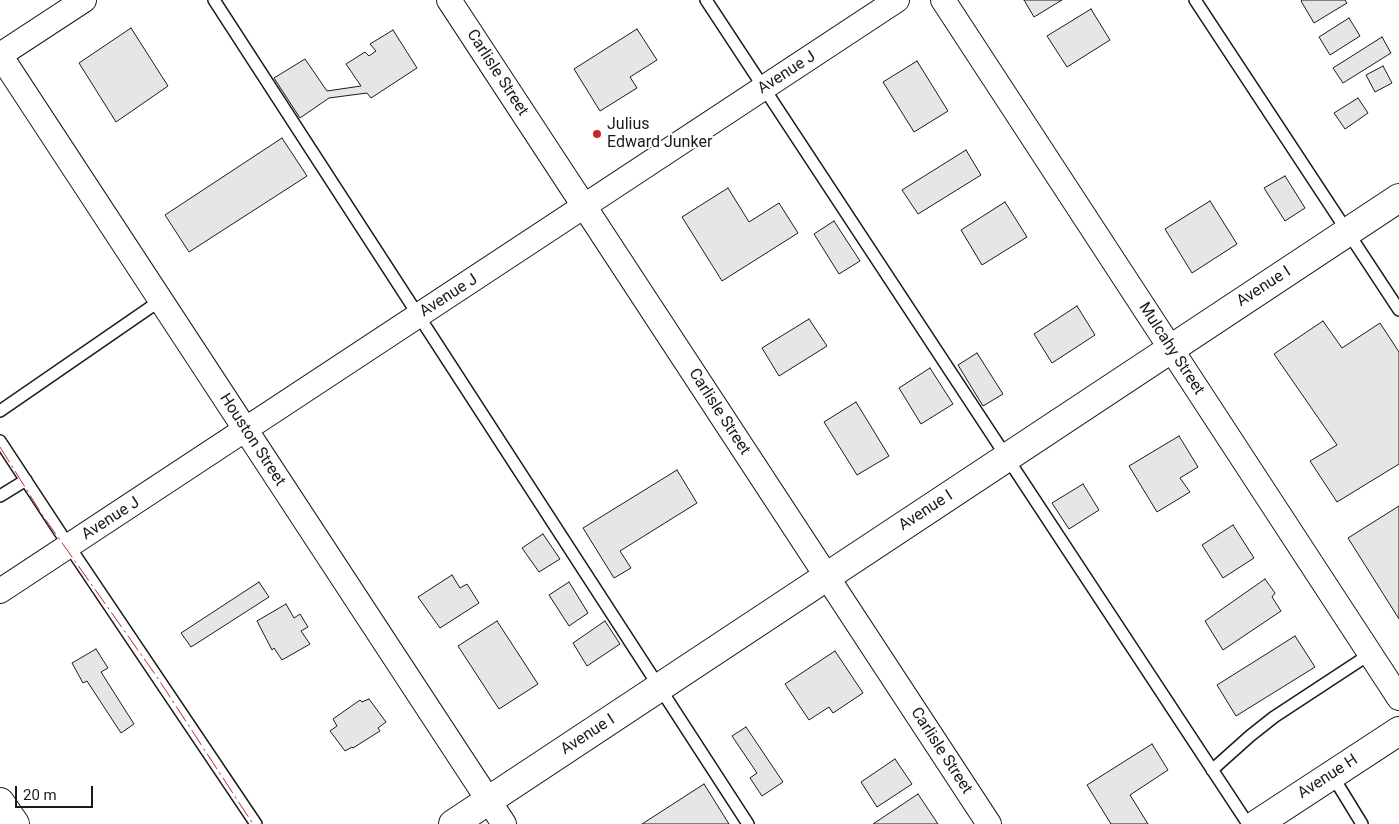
<!DOCTYPE html>
<html>
<head>
<meta charset="utf-8">
<style>
	body { margin:0 }
	#map { position:relative; width:1399px; height:824px; overflow:hidden; background:#fff; font-family:Roboto,sans-serif }
	canvas { display:block }
	.scale { position:absolute; left:15px; top:786px; width:78px; height:22px; box-sizing:border-box; border:2px solid #1a1a1a; border-top:0; padding-left:6px; font-size:15px; line-height:18px; white-space:nowrap; color:#1a1a1a; -webkit-text-stroke:4px #fff; paint-order:stroke }
</style>
</head>
<body>
<div id="map">
<canvas width="1399" height="824"></canvas>
<div class="scale">20 m</div>
</div>
<script>
const g = document.querySelector('canvas').getContext('2d');
g.lineJoin = 'round';
function fill(path, color) { g.fillStyle = color; g.fill(path, 'evenodd'); }
const toPath = rows => new Path2D(rows.map(r => 'M' + r).join(''));
function trace(path, color, width, dash) { g.strokeStyle = color; g.lineWidth = width; g.lineCap = dash ? 'butt' : 'round'; g.setLineDash(dash || []); g.stroke(path); }
function drawText(font, color, halo, rows, align = 'center') {
  g.font = font + ' Roboto,sans-serif'; g.lineWidth = 4; g.setLineDash([]); g.textBaseline = 'middle'; g.strokeStyle = halo; g.fillStyle = color; for (const [text, x, y, turn = 0] of rows) {
    g.save(); g.translate(x, y); g.rotate((+turn || 0) * Math.PI / 180); g.textAlign = isNaN(turn) ? turn : align; if (halo) g.strokeText(text, 0, 0); g.fillText(text, 0, 0); g.restore();
  }
}
const building = toPath([
	[1024,0,1062,0,1034,17,1024,0],
	[1302,0,1345,0,1347,3,1314,23,1301,1,1302,0],
	[1091,9,1110,40,1067,67,1047,36,1091,9],
	[1349,18,1360,36,1330,55,1319,37,1349,18],
	[131,28,168,86,116,122,79,63,131,28],
	[637,29,657,60,630,77,637,88,600,111,574,69,637,29],
	[393,30,417,68,371,98,367,93,329,98,300,118,274,78,305,59,327,91,361,86,346,64,365,52,369,56,376,51,370,44,393,30],
	[1382,37,1391,53,1343,83,1333,68,1382,37],
	[917,61,948,111,914,132,883,82,917,61],
	[1383,66,1392,83,1375,92,1366,75,1383,66],
	[1358,98,1368,113,1345,129,1334,113,1358,98],
	[282,138,307,176,189,252,165,215,282,138],
	[966,150,981,175,918,214,902,190,966,150],
	[1285,176,1305,208,1285,221,1264,188,1285,176],
	[728,188,749,222,779,203,798,233,722,281,682,217,728,188],
	[1210,201,1237,244,1192,273,1165,229,1210,201],
	[1005,202,1027,237,982,265,961,230,1005,202],
	[834,221,860,261,839,274,814,234,834,221],
	[1077,306,1095,335,1052,363,1034,334,1077,306],
	[809,319,827,346,779,376,762,348,809,319],
	[1323,321,1342,348,1380,323,1399,352,1399,464,1337,502,1310,461,1337,445,1274,354,1323,321],
	[977,353,1003,394,983,406,958,365,977,353],
	[930,368,953,404,921,424,899,388,930,368],
	[856,402,889,456,857,475,824,422,856,402],
	[1179,436,1198,467,1180,478,1190,492,1157,512,1129,466,1179,436],
	[677,470,697,503,620,551,631,568,614,578,583,528,677,470],
	[1083,484,1099,510,1069,529,1052,503,1083,484],
	[1399,506,1399,619,1348,538,1399,506],
	[1233,525,1254,558,1223,578,1202,545,1233,525],
	[543,534,560,559,539,572,522,548,543,534],
	[452,575,460,588,467,584,479,603,440,628,418,597,452,575],
	[1265,579,1275,593,1272,597,1281,611,1223,650,1205,621,1265,579],
	[259,582,269,597,191,647,181,633,259,582],
	[569,582,588,613,569,626,549,595,569,582],
	[286,604,294,618,300,614,308,627,301,631,310,644,282,660,274,648,272,650,257,621,286,604],
	[497,621,538,684,499,709,458,646,497,621],
	[605,621,620,644,587,666,573,643,605,621],
	[1295,636,1315,667,1236,716,1217,685,1295,636],
	[96,649,108,668,101,672,134,724,121,733,87,681,83,683,72,663,96,649],
	[835,651,863,693,833,713,829,707,809,720,785,684,835,651],
	[369,699,386,722,378,728,380,731,353,748,352,747,345,751,330,731,337,726,333,719,360,700,362,702,369,699],
	[746,727,783,782,762,796,750,778,757,773,732,736,746,727],
	[1152,744,1168,770,1130,795,1148,824,1111,824,1087,785,1152,744],
	[895,759,912,784,877,807,861,782,895,759],
	[704,784,729,824,642,824,704,784],
	[918,794,938,824,873,824,918,794]
]);
const lane = toPath([
	[214,0,748,824],
	[706,0,1248,824],
	[1195,0,1399,310],
	[0,411,161,300],
	[0,441,69,546,256,824],
	[0,496,26,480],
	[1212,770,1250,736,1274,717,1370,654],
	[1332,775,1362,824]
]);
const street = toPath([
	[449,0,989,824],
	[943,0,1399,698],
	[0,55,504,824],
	[0,55,84,0],
	[0,591,897,0]
]);
const primary = toPath([
	[0,802,15,824],
	[453,824,1399,198],
	[1257,824,1399,731]
]);
const power = toPath([
	[0,447,43,516,157,677,253,824]
]);
const markers = [
	[597,134,5,"#c62828"]
];
const streetNames = [
	["Carlisle Street",497,73,57],
	["Avenue J",787,73,-33],
	["Avenue I",1264,287,-33],
	["Avenue J",449,296,-33],
	["Mulcahy Street",1171,349,57],
	["Carlisle Street",719,412,57],
	["Houston Street",252,440,57],
	["Avenue I",926,511,-33],
	["Avenue J",111,519,-33],
	["Avenue I",588,735,-33],
	["Carlisle Street",941,751,57],
	["Avenue H",1328,777,-33]
];
const poiNames = [
	["Julius",607,125],
	["Edward Junker",607,143]
];
fill(building, '#e6e6e6');
trace(building, '#1a1a1a', 1);
trace(lane, '#1a1a1a', 14);
trace(street, '#1a1a1a', 26);
trace(primary, '#1a1a1a', 30);
trace(lane, '#fff', 11);
trace(street, '#fff', 24);
trace(primary, '#fff', 28);
trace(power, '#c62828', 1, [18, 4, 2.5, 4]);
for (const [x, y, r, color] of markers) { const dot = new Path2D(); dot.arc(x, y, r, 0, 2 * Math.PI); g.fillStyle = color; g.fill(dot); trace(dot, '#fff', 2); }
drawText('16px', '#1a1a1a', '#fff', streetNames);
drawText('16px', '#1a1a1a', '#fff', poiNames, 'left');
</script>
</body>
</html>
